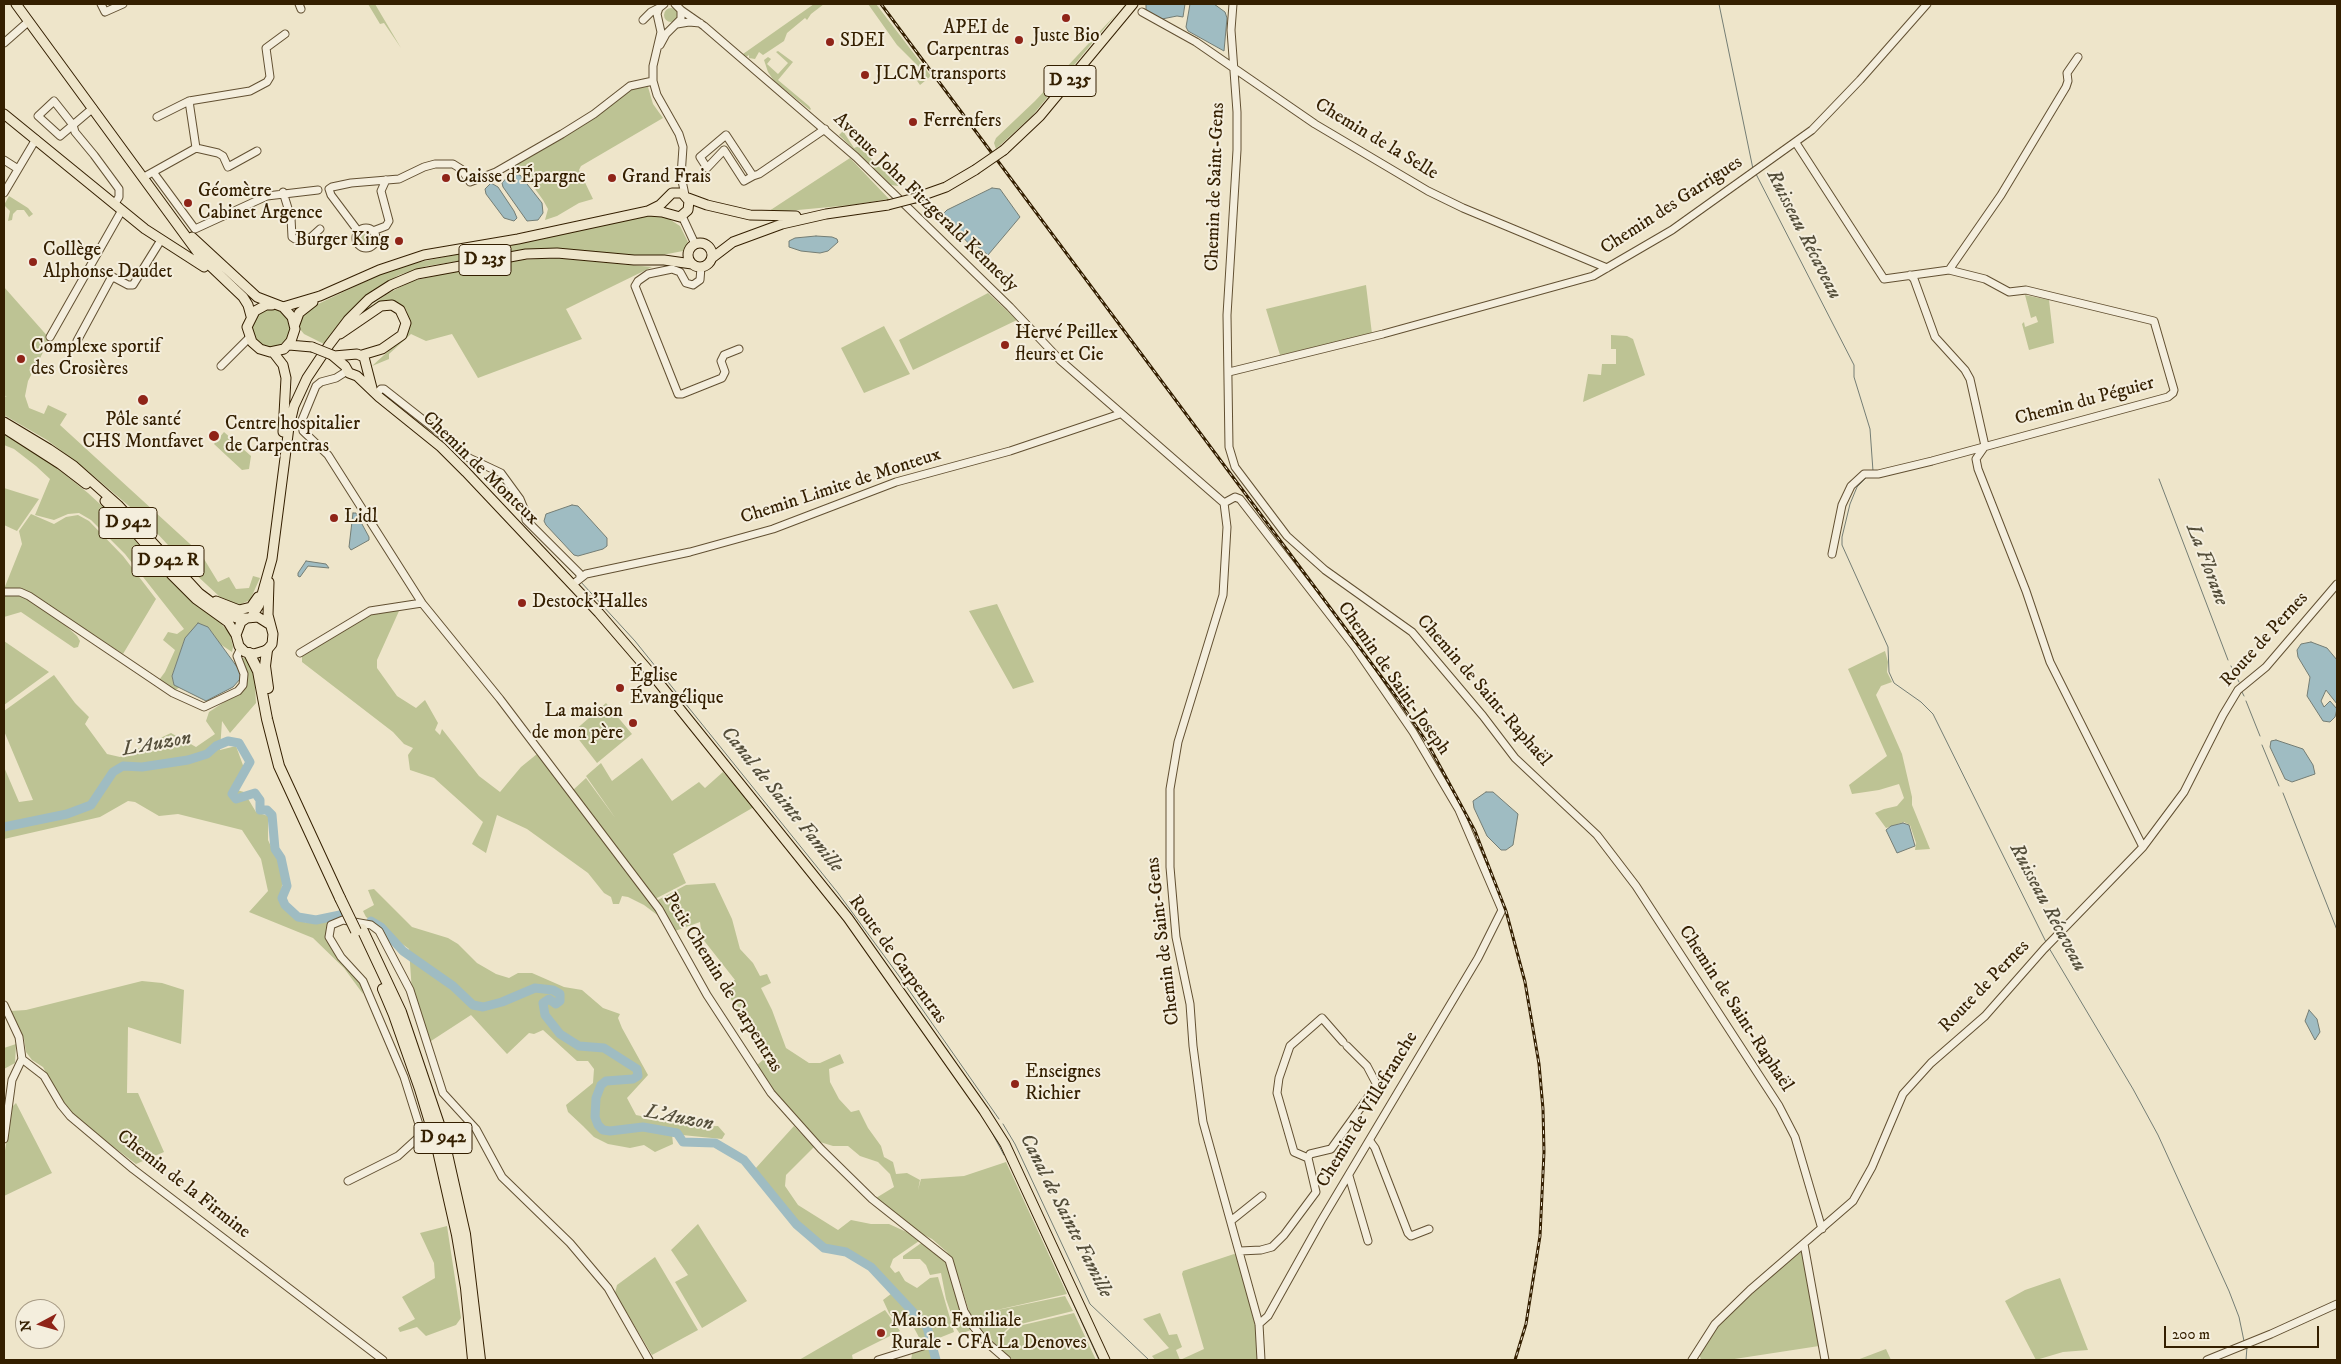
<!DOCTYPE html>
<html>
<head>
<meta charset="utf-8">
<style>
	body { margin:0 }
	#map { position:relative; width:2341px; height:1364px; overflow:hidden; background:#eee5ca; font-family:"IM FELL DW Pica",serif }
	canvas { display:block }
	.frame { position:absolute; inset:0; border:5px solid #341f00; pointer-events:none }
	.north { position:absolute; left:15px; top:1299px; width:50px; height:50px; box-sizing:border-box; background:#f4eedd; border:1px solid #a79b85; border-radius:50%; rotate:264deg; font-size:14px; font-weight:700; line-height:20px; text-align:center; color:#341f00 }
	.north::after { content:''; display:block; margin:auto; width:18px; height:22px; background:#8f2418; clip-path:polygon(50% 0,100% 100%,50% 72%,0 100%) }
	.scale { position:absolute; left:2164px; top:1326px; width:155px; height:22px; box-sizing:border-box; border:2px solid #341f00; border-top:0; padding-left:6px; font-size:15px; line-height:18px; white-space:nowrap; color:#341f00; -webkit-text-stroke:4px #f4eedd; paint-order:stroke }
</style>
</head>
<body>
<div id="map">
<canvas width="2341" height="1364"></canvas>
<div class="frame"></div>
<div class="north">N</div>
<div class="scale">200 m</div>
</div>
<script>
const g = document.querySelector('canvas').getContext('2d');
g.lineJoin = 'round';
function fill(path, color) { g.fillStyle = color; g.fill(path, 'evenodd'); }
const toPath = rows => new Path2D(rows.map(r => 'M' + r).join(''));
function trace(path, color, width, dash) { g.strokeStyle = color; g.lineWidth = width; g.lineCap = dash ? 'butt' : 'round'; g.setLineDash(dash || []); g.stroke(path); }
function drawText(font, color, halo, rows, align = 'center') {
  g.font = font + ' "IM FELL DW Pica",serif'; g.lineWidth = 4; g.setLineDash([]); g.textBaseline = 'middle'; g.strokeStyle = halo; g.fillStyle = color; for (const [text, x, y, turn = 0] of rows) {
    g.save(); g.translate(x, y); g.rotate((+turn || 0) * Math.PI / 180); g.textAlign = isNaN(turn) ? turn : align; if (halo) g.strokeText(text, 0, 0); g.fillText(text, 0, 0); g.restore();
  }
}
const green = toPath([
	[368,4,375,4,401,48,384,23,380,24],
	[814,4,824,4,811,14,807,20,805,18,787,33,784,41,763,55,759,52,755,59,749,58,749,55,746,57,743,54],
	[868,4,876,4,931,76,920,85,915,78,923,71,897,45],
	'664 15a7 7 0 1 1 14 0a7 7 0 1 1-14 0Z',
	[1117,13,1032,116,996,149,994,143,996,138,1035,101],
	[778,51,793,62,778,80,809,106,811,109,810,110,774,81,768,72,764,60,768,57,771,59,767,64,778,74,788,63,776,52],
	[648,87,653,104,663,118,581,166,579,170,593,199,579,203,557,216,545,220,548,209,543,200,520,168,511,167,622,95,633,88],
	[843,131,854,148,859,146,879,167,901,181,901,183,898,186,891,185,839,135],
	[850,158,889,199,851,205,766,213],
	[9,196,28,208,33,214,29,217,24,210,17,210,13,214,12,220,8,221,10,211,4,205],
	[657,214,663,215,680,226,688,242,683,251,657,256,640,256,557,248,536,249,427,266,399,275,369,293,343,318,324,344,304,334,299,328,299,321,302,316,316,305,381,274,410,264],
	'357 239a8 8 0 1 1 16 0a8 8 0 1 1-16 0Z',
	[556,258,652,267,566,309,582,339,478,378,452,334,426,341,411,334,389,354,389,359,372,366,395,345,409,327,407,311,398,304,364,311,387,294,412,281,466,269,519,260],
	[1366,285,1372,334,1280,355,1266,309],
	[4,287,50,339,28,381,25,396,29,408,44,414,48,405,67,414,60,425,201,554,218,582,229,577,236,589,249,588,253,576,260,578,250,600,239,605,220,597,193,572,142,517,84,468,47,440,4,415,4,396,7,397,4,395],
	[988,293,1017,320,913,370,899,340],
	[2025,295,2049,300,2054,343,2029,350,2022,324,2024,322,2025,327,2038,322,2036,316,2031,318],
	'252 328a19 19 0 1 1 38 0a19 19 0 1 1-38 0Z',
	[884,326,910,374,864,393,841,348],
	[1611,335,1627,336,1633,339,1645,375,1583,402,1588,374,1601,375,1602,364,1616,364,1616,349,1611,349],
	[224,432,251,456,249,469,242,470,214,444],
	[4,434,54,466,88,493,114,517,191,601,220,622,230,634,233,647,232,652,220,644,208,627,185,638,172,676,174,685,180,687,174,691,159,680,165,672,175,650,163,640,168,632,177,634,184,629,125,554,91,520,79,513,68,514,54,520,35,515,50,479,36,466,14,449,4,445],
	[4,488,39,499,17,531,4,525],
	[31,514,54,524,66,517,78,515,89,521,123,556,156,599,123,654,30,593,4,589,22,544,19,531],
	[4,594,22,595,51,612,77,636,80,641,78,647,74,648,21,612,4,617],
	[997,604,1034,682,1013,689,969,611],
	[395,610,399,611,377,660,377,668,397,696,416,708,425,700,438,723,435,730,440,735,442,729,479,776,500,792,521,767,537,754,565,788,572,791,586,778,616,819,586,776,601,763,612,781,642,758,672,801,699,782,705,788,723,772,754,807,673,854,686,883,655,899,660,917,644,905,628,897,622,896,619,904,613,904,611,897,604,893,588,873,527,829,497,815,486,853,472,844,483,822,434,778,410,770,408,755,413,748,404,744,393,732,302,662,302,655,374,611],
	[4,641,49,672,4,705],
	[1885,651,1888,662,1887,672,1892,682,1881,686,1876,695,1902,754,1912,797,1912,805,1930,849,1915,850,1916,843,1910,825,1904,822,1886,828,1875,813,1884,809,1897,806,1904,798,1899,784,1879,790,1852,794,1849,785,1887,756,1848,669],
	[242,658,247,658,254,669,256,703,230,733,222,721,220,750,236,746,244,768,233,789,244,792,256,812,268,816,268,840,283,872,281,898,284,907,297,919,307,923,332,920,326,931,330,946,361,983,363,994,344,968,313,938,249,912,268,891,261,859,242,830,178,814,159,816,135,802,128,801,100,817,4,839,4,767,19,802,33,800,4,731,4,711,54,675,75,703,89,717,85,724,107,754,120,757,171,733,196,747,215,734,206,721,209,712,244,689,248,679,247,672,240,660],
	[606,703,632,734,597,763,573,732],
	[715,883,732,919,740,949,753,963,760,976,767,974,771,983,761,988,772,1010,786,1048,809,1063,820,1063,840,1054,844,1063,829,1069,830,1082,839,1099,851,1112,859,1110,868,1128,881,1146,884,1157,893,1162,896,1174,907,1173,920,1180,918,1190,921,1179,964,1176,1006,1162,1067,1294,988,1312,1065,1296,1073,1311,1009,1327,1002,1334,997,1347,991,1343,972,1321,960,1282,947,1252,932,1239,916,1231,876,1198,894,1187,890,1174,878,1162,860,1156,848,1146,833,1146,820,1142,806,1130,775,1094,756,1066,764,1059,757,1044,747,1029,738,1006,727,996,723,984,735,980,702,938,700,922,675,931,656,901,686,885],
	[374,889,412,927,448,938,458,944,477,963,496,974,509,978,518,973,532,973,564,987,582,990,603,1008,620,1014,618,1018,622,1028,648,1075,627,1098,636,1115,695,1127,718,1126,725,1134,722,1139,672,1134,673,1144,655,1152,644,1145,630,1148,608,1144,594,1137,583,1126,568,1112,566,1105,593,1083,594,1069,588,1061,577,1061,543,1030,534,1034,529,1033,507,1054,471,1015,431,1041,428,1040,412,992,409,949,366,917,363,911,374,905,368,890],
	[142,981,162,983,184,990,181,1044,128,1027,127,1093,138,1093,164,1152,136,1164,86,1126,64,1105,43,1067,32,1060,26,1052,24,1039,11,1011,26,1010],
	[16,1044,15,1063,4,1069,4,1048],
	[16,1103,52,1173,4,1196,4,1157,12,1107],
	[794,1126,814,1147,786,1175,785,1186,798,1205,838,1230,851,1220,871,1224,889,1224,922,1239,893,1259,890,1267,895,1273,899,1271,905,1281,917,1288,930,1278,938,1277,954,1332,934,1340,938,1360,911,1360,913,1349,922,1343,913,1326,902,1327,889,1313,883,1300,896,1290,873,1265,848,1250,825,1246,798,1222,755,1169],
	[698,1224,747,1301,702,1328,675,1282,688,1275,671,1250],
	[447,1226,461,1318,456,1325,426,1336,417,1327,400,1332,398,1328,415,1319,402,1297,435,1278,434,1263,420,1233],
	[924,1241,941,1255,946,1264,960,1309,971,1330,960,1334,956,1328,946,1299,941,1273,930,1275,926,1265,920,1259,903,1259,903,1256],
	[1802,1251,1819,1346,1728,1360,1701,1360,1699,1353,1720,1324,1768,1279],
	[1234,1254,1237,1255,1255,1325,1258,1360,1155,1360,1152,1356,1169,1348,1143,1319,1160,1313,1169,1335,1177,1334,1182,1347,1176,1350,1180,1360,1204,1349,1182,1274,1183,1271],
	[655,1257,698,1330,652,1355,615,1293,617,1285],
	[2060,1278,2088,1350,2063,1352,2036,1360,2005,1301,2025,1290],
	[885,1310,900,1331,852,1355,853,1360,799,1360],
	[1074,1313,1096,1360,1013,1360,998,1347,1003,1335,1010,1328],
	[1886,1349,1891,1360,1857,1360]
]);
const water = toPath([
	[1146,4,1185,4,1183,17,1177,16,1162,19,1146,12,1146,4],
	[1190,4,1214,4,1225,12,1227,18,1224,51,1188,31,1186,27,1190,4],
	[511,173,520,175,542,203,543,213,538,220,527,221,503,187,502,183,511,173],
	[491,183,498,187,514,211,517,218,514,221,504,218,486,194,485,189,491,183],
	[992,188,1000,189,1020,217,988,255,977,246,973,248,942,215,947,210,992,188],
	[816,236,832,237,837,239,838,242,828,251,820,253,801,251,789,247,789,241,795,238,816,236],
	[572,505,578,506,607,538,607,546,603,549,578,556,574,555,546,525,544,521,546,514,572,505],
	[353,513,356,513,369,537,369,540,351,550,349,547,353,513],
	[306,561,326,564,329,568,308,566,300,577,298,576,298,573,306,561],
	[198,623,208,627,240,671,241,678,233,687,206,701,174,685,172,676,185,638,198,623],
	[2311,642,2327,648,2337,660,2337,704,2326,690,2321,701,2324,707,2330,701,2337,709,2335,717,2330,722,2323,721,2307,696,2310,677,2298,657,2297,650,2301,644,2311,642],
	[2276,740,2303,749,2313,765,2315,774,2292,782,2285,779,2270,747,2271,741,2276,740],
	[1486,792,1493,792,1518,814,1513,845,1506,850,1501,850,1487,836,1474,808,1473,801,1486,792],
	[1903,823,1909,825,1915,846,1897,853,1886,830,1891,826,1903,823],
	[2309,1010,2317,1019,2320,1032,2315,1040,2305,1021,2309,1010]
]);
const stream = toPath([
	[1719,4,1753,169],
	[1756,174,1854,365,1854,377,1870,429,1873,471],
	[1866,478,1857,487,1850,504,1842,537,1842,545,1888,647,1889,672,1894,683,1921,702,1933,714,2046,942],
	[2159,479,2228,660],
	[527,525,576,576],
	[580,581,635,641,838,893,899,976,999,1119],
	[2231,666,2239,682],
	[2242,692,2244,696],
	[2246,701,2260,736],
	[2262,745,2279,786],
	[2283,793,2337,930],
	[2178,795,2184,785],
	[2049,948,2133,1089,2158,1135,2229,1291,2239,1317,2244,1341],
	[1003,1124,1015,1144,1090,1304,1149,1360],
	[990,1129,1004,1155],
	[1008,1161,1099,1360],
	[2246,1360,2247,1347]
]);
const river = toPath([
	[4,827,67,814,91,805,113,772,123,766,142,767,188,760,207,754,216,746,228,741,239,743,250,762,232,794,236,799,255,793,260,800,260,810,267,810,272,815,275,849,281,858,287,886,282,898,285,905,298,917,316,920,340,915],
	[371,921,381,927,403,951,453,986,473,1005,483,1007,502,1002,535,988,553,990,560,994,560,1001,556,1004,549,999,543,1003,545,1015,560,1034,579,1046,604,1048,637,1069,638,1076,633,1079,606,1081,601,1085,596,1098,595,1117,598,1125,603,1130,610,1131,643,1127,677,1133,683,1142,715,1143,744,1160,796,1224,824,1248,846,1252,871,1267,927,1327,936,1360]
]);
const minor = toPath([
	[101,4,105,12,123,4],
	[299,4,301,9],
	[664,4,659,8,657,14,661,32,653,66,653,81,657,95,679,134,683,147,681,176,685,195],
	[1233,4,1231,30,1237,112,1237,150,1227,315,1229,447,1235,467,1287,536,1325,570,1412,632,1483,716,1515,758,1597,835,1636,886,1779,1106,1795,1137,1822,1229],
	[681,10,704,26,856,157,1010,307,1060,360,1224,503,1227,527,1223,595,1178,742,1170,789,1170,867,1176,937,1190,1004,1193,1046,1203,1122,1259,1324,1261,1360],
	[1142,12,1196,42,1315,124,1428,191,1463,208,1607,268],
	[643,20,651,12,659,8],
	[677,24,689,22,700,23],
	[4,43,29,21],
	[660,45,666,34,681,19,681,10,675,4],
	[54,101,73,125,60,136,38,116,54,101],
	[93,108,73,125,75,132,94,155,119,189,119,197,115,203],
	[157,117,189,101],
	[1796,143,1884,279,1949,270,1985,279,2009,292,2026,290,2154,321,2174,390,2173,393,2168,397,1932,461,1878,474,1864,474,1851,486,1842,505,1832,554],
	[196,148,189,101,250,91,267,82,270,77,266,48,285,34],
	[4,160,18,169],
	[153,172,196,148,218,153,223,156,228,167,257,151],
	[753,176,744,181,724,150,707,168,700,157,726,135,753,176,759,174,825,129],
	[144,177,153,172,195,229,267,196,318,190],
	[283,192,291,218,292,237,295,239,309,239,320,229],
	[4,193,36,139],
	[682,216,695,244],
	'356 238a10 10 0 1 1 20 0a10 10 0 1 1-20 0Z',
	[358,231,331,195,329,189,332,187,351,183,399,179,424,167,435,164,453,164,461,169,470,182,496,172,562,134,594,114,630,86,653,81],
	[373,231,386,226,389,221,381,191,386,180],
	[701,267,700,280,693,285,686,283,680,272,672,269,648,274,638,281,635,286,678,394,682,394,722,378,725,372,721,361,724,355,739,349],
	[1949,270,2001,195,2066,87,2068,81,2067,73,2078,57],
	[1910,275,1914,279,1935,337,1965,370,1970,379,1985,446,1976,459,1978,469,2026,591,2050,662,2143,847],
	[50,337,122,210],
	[77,341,110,280,113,277,128,285,133,285,161,240],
	[221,366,249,338],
	[347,371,336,378,321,382,316,386,302,420,303,431,328,455,422,603,500,699,659,909,707,995,771,1093,821,1149,872,1199,949,1260,964,1311,973,1326,984,1340,1007,1360],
	[1229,372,1383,334,1593,276,1672,230,1812,130,1860,80,1927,4],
	[376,394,381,389,384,389,454,444,469,458,501,473,520,499,525,511,526,520,580,574,580,577],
	[1224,503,1235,497,1240,499,1354,646,1413,732,1459,810,1502,910,1478,958,1321,1221,1268,1316,1259,1324],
	[572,585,586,574,690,552,773,529,896,482,1010,451,1120,414],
	[4,592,20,592,29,596,173,693,204,707,238,691,243,685,244,674,237,656,241,648],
	[300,653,370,611,422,603],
	[4,1005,19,1037,22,1059,44,1076,61,1105,70,1116,133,1169,383,1360],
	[4,1139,12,1080,22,1059],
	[1370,1141,1375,1148,1408,1233,1411,1236,1429,1229],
	[1308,1158,1294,1152,1277,1093,1279,1078,1290,1046,1322,1018,1343,1042],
	[1349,1176,1368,1241],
	[348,1181,398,1156,420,1136,421,1131,404,1077,363,981,341,957,329,937,331,925,343,920,371,925,379,931,410,990,443,1093,476,1129,502,1177,570,1243,608,1288,649,1360],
	[1232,1220,1262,1196],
	[1804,1244,1825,1360],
	[1240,1251,1261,1250,1272,1247,1284,1235,1316,1192,1308,1158,1310,1154,1331,1149,1377,1085,1367,1066,1347,1046],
	[878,1360,923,1346],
	[1692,1360,1715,1324,1750,1290,1853,1201,1872,1167,1903,1094,1931,1063,1985,1016,2044,949,2143,847,2184,792,2223,715,2238,690,2266,667,2337,584],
	[2207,1360,2271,1334,2337,1304]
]);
const major = toPath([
	[16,4,201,257,243,297,248,305,251,316],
	[4,114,145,229,204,267],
	[1004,150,1040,116,1133,4],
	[688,198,707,205,750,215,796,216],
	[915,198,946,187,975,170],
	[192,237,257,297,283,307,292,317,295,329,291,341,284,349,270,352,260,349,252,342,247,327,255,311,266,305,272,305],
	'688 255a12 12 0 1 1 24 0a12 12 0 1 1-24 0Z',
	[712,258,733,242,782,224,826,214,888,205],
	[283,307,320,296,379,270,424,255,518,239,648,211,662,212,680,217,688,210,689,201,682,193,672,193,660,205,648,211],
	[295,324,299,313,313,302],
	[340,334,381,306,392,305,400,310,406,323,402,335,382,349,362,355],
	[289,345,312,347],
	[273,352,283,365,286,378,283,432],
	[332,355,345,366,349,373,357,376,379,397,441,447,466,472,599,613,655,678,848,918,984,1111,1005,1144,1105,1360],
	[334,356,357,354,364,357,372,388],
	[4,422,49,449,74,466,118,505,199,593,227,614,236,618,247,618],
	[4,428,60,464,86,484],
	[105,501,124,519,171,574,196,599,228,622,236,635],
	[216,601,239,610,251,607,258,597],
	[252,616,259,605,272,559,289,427,294,406,307,378,329,345,348,320,369,299,391,285,417,274,526,254,557,253,634,260,664,260,692,264],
	[269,624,258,617,247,618,241,622,236,635,239,646,245,652,254,654,267,650,272,644,273,634,268,615,269,582]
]);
const highway = toPath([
	[267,650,265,666,268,688],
	[249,653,258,671,267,719,279,766,340,898],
	[362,929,401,1012,443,1136,465,1234,480,1360],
	[383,989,394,1015,420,1089,436,1142,457,1235,466,1288,473,1360]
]);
const rail = toPath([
	[881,4,1398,699,1428,744,1475,831,1506,911,1525,982,1539,1064,1543,1109,1544,1152,1540,1236,1526,1324,1515,1360]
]);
const majorBridge = toPath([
	[975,170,1004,150],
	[888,205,915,198],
	[312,347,332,355]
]);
const highwayBridge = toPath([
	[340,898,356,931]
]);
const markers = [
	[1066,18,5,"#8f2418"],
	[1019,40,5,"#8f2418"],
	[830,42,5,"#8f2418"],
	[865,75,5,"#8f2418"],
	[913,122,5,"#8f2418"],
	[446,178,5,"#8f2418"],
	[612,178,5,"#8f2418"],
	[188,203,5,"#8f2418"],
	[399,241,5,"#8f2418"],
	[33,262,5,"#8f2418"],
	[1005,345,5,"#8f2418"],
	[21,359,5,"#8f2418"],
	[143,400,6,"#8f2418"],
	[214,436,6,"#8f2418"],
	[334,518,5,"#8f2418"],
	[522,603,5,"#8f2418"],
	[620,688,5,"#8f2418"],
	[633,723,5,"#8f2418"],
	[1015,1084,5,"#8f2418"],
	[881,1333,5,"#8f2418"]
];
const shields = [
	[1070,81,52],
	[485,260,52],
	[128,523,58],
	[168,561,72],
	[443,1138,58]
];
const shieldNames = [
	["D 235",1070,81],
	["D 235",485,260],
	["D 942",128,523],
	["D 942 R",168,561],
	["D 942",443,1138]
];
const poiNames = [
	["APEI de",1009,29,"right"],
	["Carpentras",1009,51,"right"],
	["Juste Bio",1066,37,"center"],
	["SDEI",840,42],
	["JLCM transports",875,75],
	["Ferrenfers",923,122],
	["Caisse d'Épargne",456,178],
	["Grand Frais",622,178],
	["Géomètre",198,192],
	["Cabinet Argence",198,214],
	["Burger King",389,241,"right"],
	["Collège",43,251],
	["Alphonse Daudet",43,273],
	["Hervé Peillex",1015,334],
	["fleurs et Cie",1015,356],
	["Complexe sportif",31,348],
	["des Crosières",31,370],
	["Pôle santé",143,421,"center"],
	["CHS Montfavet",143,443,"center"],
	["Centre hospitalier",225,425],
	["de Carpentras",225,447],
	["Lidl",344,518],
	["Destock'Halles",532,603],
	["Église",630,677],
	["Évangélique",630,699],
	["La maison",623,712,"right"],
	["de mon père",623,734,"right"],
	["Enseignes",1025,1073],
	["Richier",1025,1095],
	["Maison Familiale",891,1322],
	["Rurale - CFA La Denoves",891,1344]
];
const streetNames = [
	["Chemin de la Selle",1376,140,31],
	["Chemin de Saint-Gens",1216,187,-88],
	["Avenue John Fitzgerald Kennedy",925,203,44],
	["Chemin des Garrigues",1672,206,-33],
	["Chemin du Péguier",2085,402,-15],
	["Chemin de Monteux",480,469,44],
	["Chemin Limite de Monteux",841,487,-18],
	["Route de Pernes",2265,640,-48],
	["Chemin de Saint-Joseph",1393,679,55],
	["Chemin de Saint-Raphaël",1483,691,49],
	["Chemin de Saint-Gens",1164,941,-97],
	["Route de Carpentras",897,960,54],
	["Petit Chemin de Carpentras",722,983,58],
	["Route de Pernes",1985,987,-46],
	["Chemin de Saint-Raphaël",1735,1009,57],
	["Chemin de Villefranche",1368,1110,-59],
	["Chemin de la Firmine",183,1185,38]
];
const waterNames = [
	["Ruisseau Récaveau",1803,235,63],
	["La Florane",2206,565,69],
	["L'Auzon",157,745,-10],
	["Canal de Sainte Famille",781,800,51],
	["Ruisseau Récaveau",2047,908,62],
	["L'Auzon",679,1119,11],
	["Canal de Sainte Famille",1065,1216,63]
];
fill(green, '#bdc394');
fill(water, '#9fbcc2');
trace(water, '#747d74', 1);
trace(stream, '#747d74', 1);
trace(river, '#9fbcc2', 9);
trace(minor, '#625032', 9);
trace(major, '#341f00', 11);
trace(highway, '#341f00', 12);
trace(minor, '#f4eedd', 7);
trace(major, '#eee5ca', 9);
trace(highway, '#eee5ca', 10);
trace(rail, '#341f00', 3);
trace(rail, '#f4eedd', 1, [4]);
trace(majorBridge, '#341f00', 11, []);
trace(highwayBridge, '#341f00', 12, []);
trace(majorBridge, '#eee5ca', 9);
trace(highwayBridge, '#eee5ca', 10);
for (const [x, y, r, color] of markers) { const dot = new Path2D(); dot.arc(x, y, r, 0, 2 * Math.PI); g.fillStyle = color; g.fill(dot); trace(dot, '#f4eedd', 2); }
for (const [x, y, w] of shields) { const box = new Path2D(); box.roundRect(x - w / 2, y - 15.5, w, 31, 4); g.fillStyle = '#f4eedd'; g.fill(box); trace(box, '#341f00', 1); }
drawText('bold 18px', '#341f00', null, shieldNames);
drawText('19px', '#341f00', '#f4eedd', poiNames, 'left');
drawText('19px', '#341f00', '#f4eedd', streetNames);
drawText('italic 20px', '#544e3a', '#f4eedd', waterNames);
</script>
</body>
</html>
